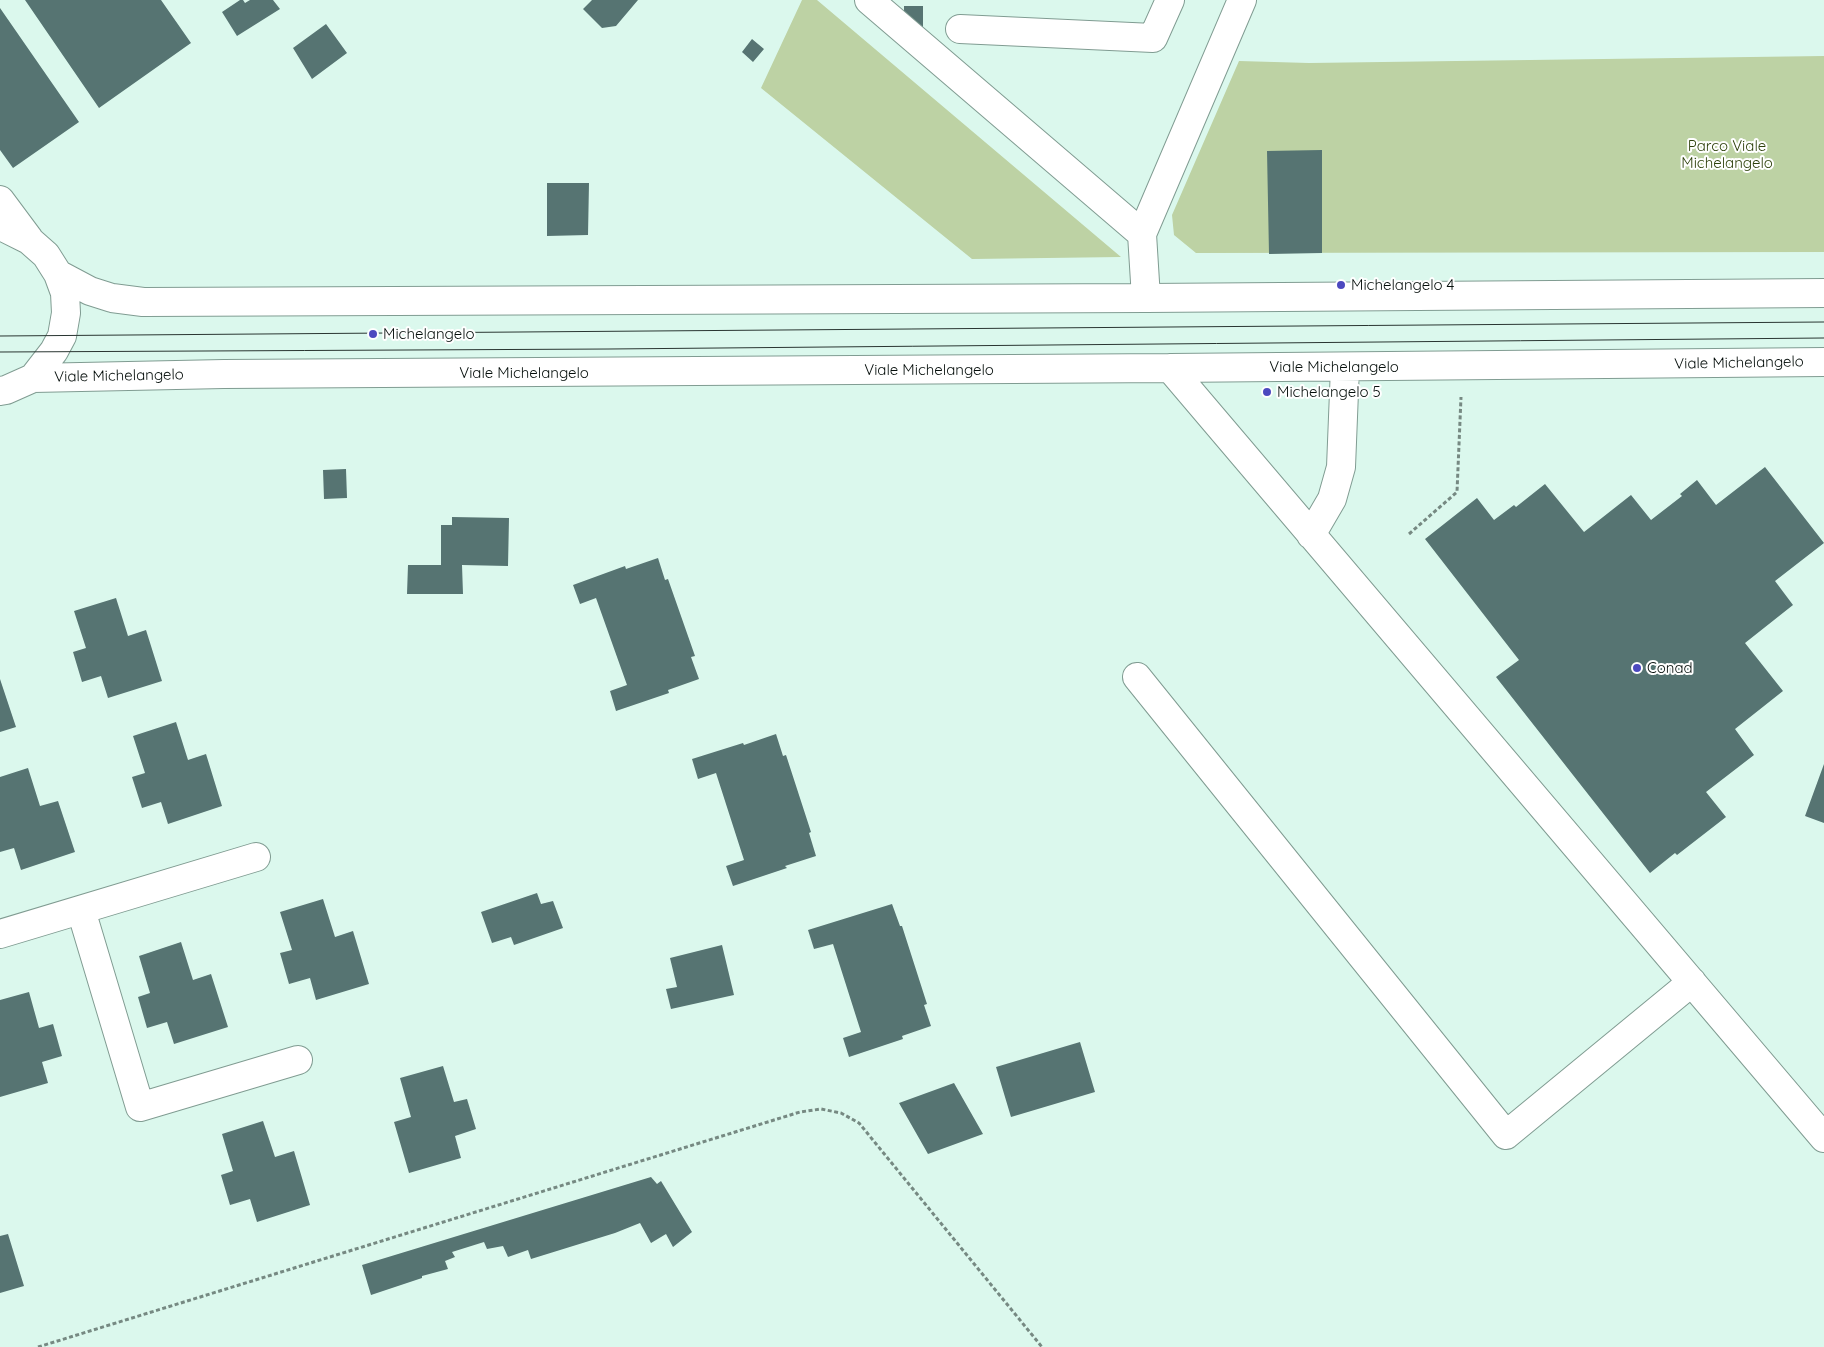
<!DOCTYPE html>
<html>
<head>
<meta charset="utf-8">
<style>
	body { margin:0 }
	canvas { display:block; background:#dbf8ed }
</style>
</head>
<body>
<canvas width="1824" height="1347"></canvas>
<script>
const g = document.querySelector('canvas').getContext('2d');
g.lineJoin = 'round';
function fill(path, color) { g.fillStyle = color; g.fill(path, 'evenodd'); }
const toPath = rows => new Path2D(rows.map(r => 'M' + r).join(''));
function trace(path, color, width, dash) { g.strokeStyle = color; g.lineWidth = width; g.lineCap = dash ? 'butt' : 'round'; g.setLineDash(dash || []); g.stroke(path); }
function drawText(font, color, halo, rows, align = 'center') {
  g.font = font + ' Quicksand,sans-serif'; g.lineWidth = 4; g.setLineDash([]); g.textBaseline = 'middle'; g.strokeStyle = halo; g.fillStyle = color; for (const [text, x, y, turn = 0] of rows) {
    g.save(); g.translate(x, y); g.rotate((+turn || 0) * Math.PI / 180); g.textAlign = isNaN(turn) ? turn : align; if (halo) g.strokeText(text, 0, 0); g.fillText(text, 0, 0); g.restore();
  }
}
const green = toPath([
	[802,0,817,0,1121,257,972,259,761,88],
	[1824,56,1824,252,1196,253,1174,235,1172,215,1239,61,1309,63]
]);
const building = toPath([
	[25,0,161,0,191,43,99,108],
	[240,0,243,0,245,3,250,0,273,0,280,9,237,36,222,12],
	[592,0,638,0,616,26,602,28,583,9],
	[904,6,923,6,923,28,904,27],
	[0,8,79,122,13,168,0,150],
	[326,24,347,53,312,79,293,48],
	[752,39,764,49,753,62,742,52],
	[1322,150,1322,253,1269,254,1267,151],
	[547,183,589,183,588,235,547,236],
	[1765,467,1824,543,1775,581,1793,605,1745,643,1783,691,1735,729,1754,755,1706,792,1726,817,1677,855,1675,853,1650,873,1496,677,1519,660,1425,539,1477,498,1494,520,1514,505,1516,507,1545,484,1584,532,1631,495,1651,520,1682,496,1680,494,1697,480,1716,505],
	[346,469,347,498,324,499,323,470],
	[452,517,509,518,508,566,462,565,463,594,407,594,408,565,441,565,441,525,452,525],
	[658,558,665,580,668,579,695,656,691,657,699,679,668,690,669,693,616,711,610,691,627,685,596,598,580,604,573,585,625,566,626,569],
	[116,598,128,636,146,630,162,681,108,698,101,676,82,682,73,652,86,648,74,611],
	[0,679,16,727,0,732],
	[176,722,188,760,206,754,222,806,168,824,161,802,142,808,132,777,145,773,133,736],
	[776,734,783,756,786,755,811,832,809,833,816,856,785,866,787,868,733,886,726,866,744,860,716,773,698,779,692,759,743,743,744,745],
	[1824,764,1824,823,1805,816],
	[28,768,40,806,58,801,75,852,21,870,14,848,0,852,0,777],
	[537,893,541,904,553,901,563,928,514,945,511,937,492,943,481,912],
	[323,899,335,937,353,931,369,984,316,1000,310,978,289,984,280,953,292,950,280,912],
	[892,904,900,926,902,926,927,1004,924,1005,931,1026,902,1036,903,1039,849,1057,843,1038,861,1032,833,944,814,949,808,930],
	[181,942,193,980,211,974,228,1027,174,1044,167,1022,147,1028,138,997,150,993,139,956],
	[722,945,734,995,671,1009,666,989,677,987,670,958],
	[29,992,39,1028,53,1024,62,1056,42,1062,48,1083,0,1097,0,1000],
	[1080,1042,1095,1092,1011,1117,996,1067],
	[443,1066,454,1102,467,1099,476,1129,455,1136,461,1158,409,1173,394,1122,411,1117,400,1078],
	[954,1083,983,1134,928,1154,899,1103],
	[263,1121,275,1157,294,1151,310,1205,257,1222,250,1199,230,1205,221,1175,233,1171,222,1134],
	[651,1177,657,1184,661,1181,692,1232,673,1247,666,1234,651,1243,640,1223,615,1233,531,1259,528,1250,508,1257,503,1246,487,1249,484,1242,452,1252,455,1257,445,1261,448,1269,422,1276,422,1278,371,1295,362,1265],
	[8,1234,24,1286,0,1293,0,1236]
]);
const path = toPath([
	[1409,534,1457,492,1461,397],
	[38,1347,800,1112,821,1109,841,1113,859,1123,1042,1347]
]);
const minor = toPath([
	[869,0,1142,234],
	[960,29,1153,38,1170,0],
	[0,200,29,239],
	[0,227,5,228,29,240,46,255,58,274,65,293,66,313,62,336,54,351,33,378,6,390,0,391],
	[58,274,90,291,112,298,143,302,1146,298,1824,293],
	[1146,298,1142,234,1242,0],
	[1170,368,1824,1138],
	[33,378,224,374,1170,368,1824,362],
	[1311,535,1332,499,1341,467,1345,367],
	[1137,677,1506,1135,1692,982],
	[81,910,140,1107,298,1060],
	[0,934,256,857]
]);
const tram = toPath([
	[0,336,1824,322],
	[0,352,609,349,1824,338]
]);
const markers = [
	[1341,285,5,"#4c49bf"],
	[373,334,5,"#4c49bf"],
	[1267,392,5,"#4c49bf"],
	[1637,668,5,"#4c49bf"]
];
const parkNames = [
	["Parco Viale",1727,146],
	["Michelangelo",1727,163]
];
const poiNames = [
	["Michelangelo 4",1351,285],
	["Michelangelo",383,334],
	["Michelangelo 5",1277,392],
	["Conad",1647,668]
];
const streetNames = [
	["Viale Michelangelo",1739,363,-1],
	["Viale Michelangelo",1334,367],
	["Viale Michelangelo",929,370],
	["Viale Michelangelo",524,373],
	["Viale Michelangelo",119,376,-1]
];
fill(green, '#bdd2a4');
fill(building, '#567472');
trace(minor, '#809c92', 30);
trace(path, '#768982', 3, [4, 2.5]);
trace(minor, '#fff', 28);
trace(tram, '#293531', 1);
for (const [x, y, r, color] of markers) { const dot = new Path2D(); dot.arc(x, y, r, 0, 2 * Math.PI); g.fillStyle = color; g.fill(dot); trace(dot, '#fff', 2); }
drawText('15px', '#2d400b', '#fff', parkNames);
drawText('15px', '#050e0b', '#fff', poiNames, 'left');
drawText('15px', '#050e0b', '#fff', streetNames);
</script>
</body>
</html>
